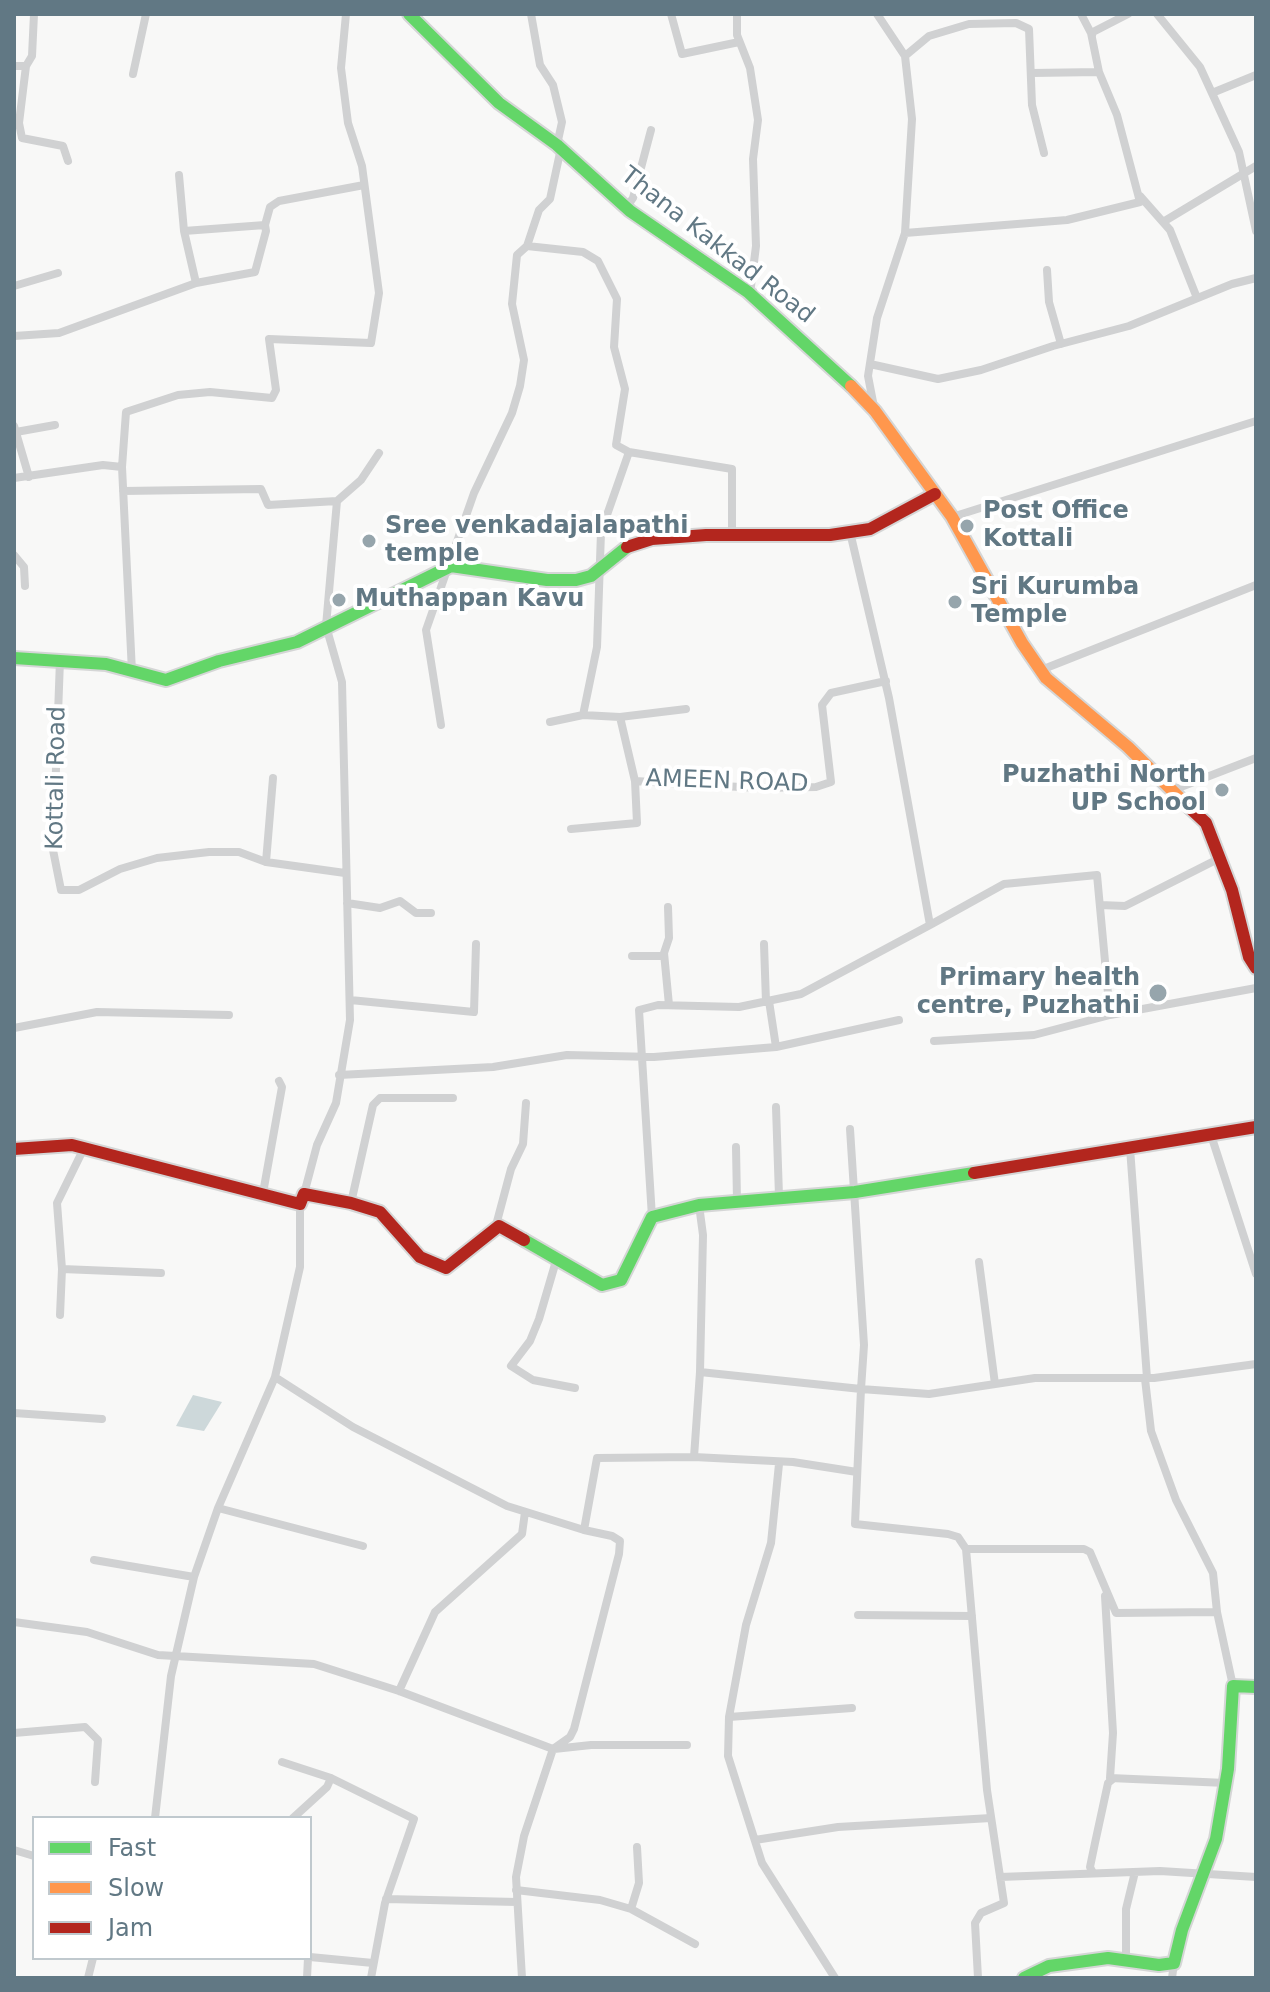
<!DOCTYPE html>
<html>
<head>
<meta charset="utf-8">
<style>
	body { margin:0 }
	#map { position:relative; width:1270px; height:1992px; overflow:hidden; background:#f8f8f7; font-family:"DejaVu Sans",sans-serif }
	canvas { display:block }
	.frame { position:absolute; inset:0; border:16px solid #617884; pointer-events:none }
	.legend { position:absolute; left:32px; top:1816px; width:280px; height:144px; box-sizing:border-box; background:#fff; border:2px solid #c0c9ce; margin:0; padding:10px 14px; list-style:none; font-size:24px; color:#617884 }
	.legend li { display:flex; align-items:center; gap:16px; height:40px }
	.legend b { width:40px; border:2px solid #c0c9ce }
</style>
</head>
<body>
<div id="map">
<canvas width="1270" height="1992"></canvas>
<div class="frame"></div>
<ul class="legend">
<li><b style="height:10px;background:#63d668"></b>Fast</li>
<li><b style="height:10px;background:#ff974d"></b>Slow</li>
<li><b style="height:10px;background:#b3261e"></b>Jam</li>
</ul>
</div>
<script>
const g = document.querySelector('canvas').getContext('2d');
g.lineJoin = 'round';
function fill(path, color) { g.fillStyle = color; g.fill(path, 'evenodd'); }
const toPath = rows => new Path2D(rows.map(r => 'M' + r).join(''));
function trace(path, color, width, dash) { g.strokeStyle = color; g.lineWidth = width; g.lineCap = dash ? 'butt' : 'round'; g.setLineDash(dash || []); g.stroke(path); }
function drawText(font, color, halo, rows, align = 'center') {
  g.font = font + ' "DejaVu Sans",sans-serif'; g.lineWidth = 8; g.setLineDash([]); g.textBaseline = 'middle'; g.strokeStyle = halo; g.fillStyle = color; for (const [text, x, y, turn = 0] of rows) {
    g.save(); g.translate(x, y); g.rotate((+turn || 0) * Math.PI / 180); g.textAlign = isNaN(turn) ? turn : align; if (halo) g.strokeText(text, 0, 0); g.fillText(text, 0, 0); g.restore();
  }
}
const water = toPath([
	[193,1395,222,1402,204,1431,176,1426]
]);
const street = toPath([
	[531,14,540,65,553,85,562,122,557,145],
	[671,14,682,54,739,42],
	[737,14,737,35,750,68,758,120,753,159,756,246,750,294],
	[877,14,905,56],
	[1081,14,1092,35],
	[1157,14,1200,67,1239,152,1256,231],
	[14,66,26,66,32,56,34,14],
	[26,66,19,123,22,138,63,146,68,161],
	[1032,73,1099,72],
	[133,74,146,14],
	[1212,93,1256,75],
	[179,175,184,231],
	[1140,196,1170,230,1197,298],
	[626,208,633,198,651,130],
	[1163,222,1256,166],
	[905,233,912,119,905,56,929,36,969,24,1016,23,1029,29,1032,105,1044,153],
	[527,246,583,252,598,261,617,299,614,347,625,389,616,445,629,452,732,469,732,535],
	[1047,270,1049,302,1061,344],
	[196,283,255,272,266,231,265,225],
	[14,286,58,273],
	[14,336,59,333,196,283,184,231,265,225,270,207,279,201,364,185],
	[870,364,938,379,981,370,1053,346,1129,326,1232,284,1256,278],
	[874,407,868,376,877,318,905,233,1067,220,1140,202,1117,115,1099,72,1091,33,1128,14],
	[14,426,29,477],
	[16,432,55,425],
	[629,452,601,532,597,647,583,715,620,717,686,709],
	[122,467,126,412,178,395,210,392,272,398,276,390,269,339,371,343,379,293,362,166,348,123,341,68,346,14],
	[14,478,103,465,122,467,132,672],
	[123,491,261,489,268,505,337,501,361,480,379,453],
	[952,517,1256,421],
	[14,555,24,567,25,586],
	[60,660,53,850,61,890,79,890,120,869,157,858,209,852,239,852,266,862,345,873],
	[1041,670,1256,585],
	[620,717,635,781,758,788,816,787,831,782,822,705,831,693,886,681],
	[550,722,583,715],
	[441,725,426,630,474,493,512,413,520,386,524,360,512,304,517,255,527,246,539,210,550,199,561,148],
	[1173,790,1256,758],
	[571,829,637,823,635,781],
	[266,862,273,778],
	[347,903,380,908,400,901,416,913,431,913],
	[1100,905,1125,906,1220,858],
	[668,907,669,938,664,953,669,1005],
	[930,925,1004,884,1097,875,1110,1015,1256,988],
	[764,944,766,1002],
	[632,956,664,956],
	[350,1000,474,1012,476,944],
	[769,1001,776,1047],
	[14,1028,97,1012,229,1015],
	[934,1041,1034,1035,1110,1015],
	[339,1075,493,1067,567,1055,654,1057,776,1047,899,1020],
	[776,1107,779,1196],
	[1211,1135,1256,1274],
	[736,1147,737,1201],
	[1130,1148,1147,1378],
	[263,1193,282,1087,279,1081],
	[304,1194,317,1145,336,1103,350,1020,342,682,326,626,337,501],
	[351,1203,373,1105,380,1098,453,1098],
	[652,1217,639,1010,658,1005,739,1007,801,994,930,925,889,698,850,532],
	[495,1229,511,1169,523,1144,526,1103],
	[556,1261,539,1319,530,1341,511,1366,533,1380,575,1388],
	[979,1262,995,1384],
	[62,1269,161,1273],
	[60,1315,62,1269,57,1203,84,1148],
	[700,1372,861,1389,864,1345,850,1129],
	[275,1377,353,1427,507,1506,584,1530,597,1458,694,1457,700,1372,703,1235,699,1205],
	[1145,1379,1151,1431,1176,1500,1213,1573,1217,1612,1116,1613,1090,1552,1084,1549,966,1549,958,1537,948,1534,855,1524,861,1389,929,1394,1035,1378,1154,1378,1256,1364],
	[14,1413,102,1419],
	[694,1457,793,1462,857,1472],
	[779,1464,771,1543,746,1625,729,1717,728,1756,762,1863,835,1978],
	[218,1508,363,1546],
	[966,1549,987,1790,1004,1903,981,1913,975,1923,978,1978],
	[94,1560,194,1577],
	[1105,1596,1113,1733,1110,1778,1226,1783],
	[1217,1612,1233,1686],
	[858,1615,972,1616],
	[14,1622,87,1632,158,1655,314,1664,399,1691,553,1749,524,1836,516,1877,522,1978],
	[399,1691,435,1612,522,1534,525,1512],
	[729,1717,852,1708],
	[14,1733,85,1727,98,1740,95,1782],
	[553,1749,570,1737,574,1729,619,1554,620,1541,612,1536,584,1530],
	[554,1749,591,1745,687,1745],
	[282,1762,331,1778],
	[155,1818,171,1676,194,1577,218,1508,275,1377,300,1267,300,1204],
	[293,1818,327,1787,331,1778,414,1819,385,1903,371,1978],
	[755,1840,838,1827,991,1818],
	[14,1850,34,1856],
	[1093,1873,1090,1867,1095,1843,1108,1783,1113,1779],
	[1000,1877,1160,1871,1256,1877],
	[516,1890,600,1900,631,1909,695,1944],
	[386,1899,517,1902],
	[631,1909,639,1883,637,1847],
	[310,1957,373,1963],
	[1126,1960,1126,1909,1135,1872],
	[88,1978,93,1958],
	[307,1978,308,1958],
	[1172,1978,1174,1963]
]);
const fast = toPath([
	[409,14,499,103,557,145,630,211,748,292,851,386],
	[14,658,106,664,166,680,219,661,297,642,451,566,547,580,576,580,591,576,627,547],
	[524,1240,602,1285,621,1280,652,1217,699,1205,855,1192,974,1173],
	[1024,1978,1049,1966,1108,1958,1159,1965,1174,1963,1182,1930,1216,1839,1228,1769,1233,1686,1256,1687]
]);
const slow = toPath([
	[851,386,875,411,952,517,1022,643,1046,678,1128,747,1190,808]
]);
const jam = toPath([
	[627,547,652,539,706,535,830,535,870,529,935,494],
	[1190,808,1206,823,1232,890,1249,957,1256,968],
	[14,1149,72,1145,300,1204,304,1194,351,1203,380,1212,420,1257,446,1268,499,1226,524,1240],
	[974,1173,1256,1127]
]);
const markers = [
	[967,526,8,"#96a5ac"],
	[369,541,8,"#96a5ac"],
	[339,600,8,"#96a5ac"],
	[955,602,8,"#96a5ac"],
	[1222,790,8,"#96a5ac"],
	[1158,993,10,"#96a5ac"]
];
const streetNames = [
	["Thana Kakkad Road",717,246,38],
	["Kottali Road",57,778,-89],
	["AMEEN ROAD",727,782,2]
];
const poiNames = [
	["Post Office",983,512],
	["Kottali",983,540],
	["Sree venkadajalapathi",385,527],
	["temple",385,555],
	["Sri Kurumba",971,588],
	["Temple",971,616],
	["Muthappan Kavu",355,600],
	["Puzhathi North",1206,776,"right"],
	["UP School",1206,804,"right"],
	["Primary health",1140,979,"right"],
	["centre, Puzhathi",1140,1007,"right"]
];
fill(water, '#cdd8da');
trace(fast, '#d5d6d6', 16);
trace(slow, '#d5d6d6', 16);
trace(jam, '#d5d6d6', 16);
trace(street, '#d0d1d2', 8);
trace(fast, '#63d668', 12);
trace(slow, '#ff974d', 12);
trace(jam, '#b3261e', 12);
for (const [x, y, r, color] of markers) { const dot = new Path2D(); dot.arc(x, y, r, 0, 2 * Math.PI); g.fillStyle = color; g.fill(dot); trace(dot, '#fff', 3); }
drawText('24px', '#617884', '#fff', streetNames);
drawText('bold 24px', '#617884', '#fff', poiNames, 'left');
</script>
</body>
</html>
